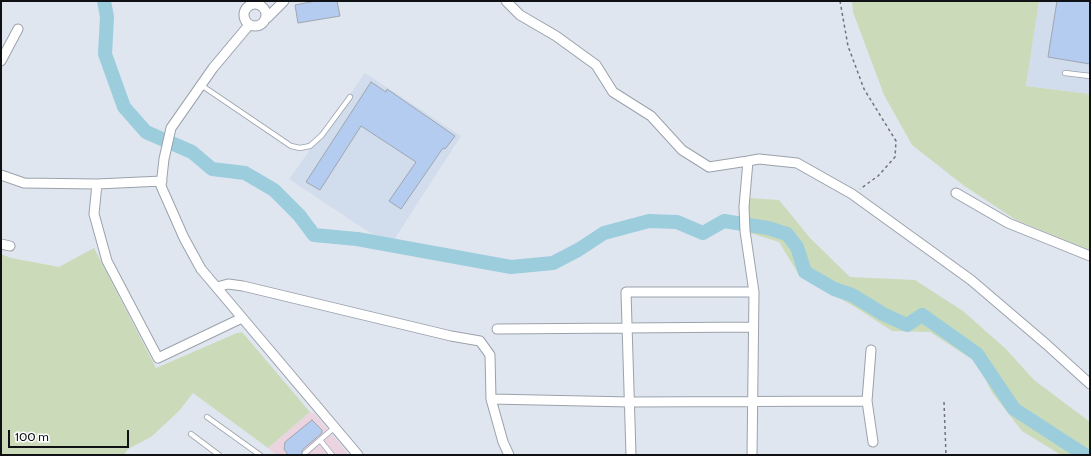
<!DOCTYPE html>
<html>
<head>
<meta charset="utf-8">
<style>
	body { margin:0 }
	#map { position:relative; width:1091px; height:456px; overflow:hidden; background:#dfe6f0; font-family:Cabin,sans-serif }
	canvas { display:block }
	.frame { position:absolute; inset:0; border:2px solid #0f1115; pointer-events:none }
	.scale { position:absolute; left:8px; top:430px; width:121px; height:18px; box-sizing:border-box; border:2px solid #0f1115; border-top:0; padding-left:5px; font-size:12px; line-height:14px; white-space:nowrap; color:#0f1115; -webkit-text-stroke:3px #fff; paint-order:stroke }
</style>
</head>
<body>
<div id="map">
<canvas width="1091" height="456"></canvas>
<div class="frame"></div>
<div class="scale">100 m</div>
</div>
<script>
const g = document.querySelector('canvas').getContext('2d');
g.lineJoin = 'round';
function fill(path, color) { g.fillStyle = color; g.fill(path, 'evenodd'); }
const toPath = rows => new Path2D(rows.map(r => 'M' + r).join(''));
function trace(path, color, width, dash) { g.strokeStyle = color; g.lineWidth = width; g.lineCap = dash ? 'butt' : 'round'; g.setLineDash(dash || []); g.stroke(path); }
const commercial = toPath([
	[310,412,315,414,349,455,276,455,268,448]
]);
const built = toPath([
	[1039,1,1090,1,1090,94,1026,86],
	[365,73,461,136,390,246,289,179]
]);
const green = toPath([
	[852,1,1039,1,1026,86,1090,94,1090,250,1016,220,963,185,912,145,884,95,853,12],
	[748,198,779,200,810,238,850,277,915,280,963,311,1006,349,1034,380,1090,422,1090,455,1061,455,1022,431,993,394,976,362,930,332,892,331,855,307,799,275,779,242,750,233],
	[94,248,156,368,237,333,242,332,310,412,268,448,193,393,179,411,151,437,128,449,124,455,1,455,1,254,11,258,59,267]
]);
const river = toPath([
	[104,1,107,17,105,54,124,107,146,132,192,152,212,169,245,173,274,190,299,215,314,235,357,239,511,267,553,263,578,250,604,233,649,221,677,222,703,233,724,221,768,228,787,234,797,247,805,272,834,289,852,295,883,314,907,325,922,315,977,354,1014,409,1085,455]
]);
const building = toPath([
	[316,1,337,1,340,16,298,23,295,5,316,1],
	[1057,1,1090,1,1090,64,1048,57,1057,1],
	[371,82,386,92,387,89,455,136,445,149,443,148,401,209,389,201,416,162,361,126,320,190,306,182,371,82],
	[312,420,322,430,322,433,302,450,302,455,288,455,284,449,285,442,312,420]
]);
const path = toPath([
	[840,1,848,46,864,89,896,141,895,157,878,176,860,189],
	[944,402,946,455]
]);
const service = toPath([
	[1065,73,1090,76],
	[201,85,291,146,300,148,310,146,322,135,350,97],
	[207,417,260,455],
	[191,434,219,455],
	[320,440,332,455],
	[305,453,335,427]
]);
const minor = toPath([
	[506,1,520,15,556,36,596,65,613,92,651,116,682,150,709,167,748,161],
	'244 15a11 11 0 1 1 22 0a11 11 0 1 1-22 0Z',
	[267,18,284,1],
	[249,25,213,68,171,128,164,159,161,186,184,238,201,269,358,455],
	[1,61,18,29],
	[1,175,24,183,97,184,162,181],
	[97,184,94,214,107,261,158,358,242,318],
	[956,193,1008,223,1090,256],
	[1,244,10,246],
	[217,287,228,284,243,286,451,336,480,341,490,355,491,399,503,442,509,455],
	[497,329,753,327],
	[871,350,867,401,873,442],
	[491,399,630,402,867,401],
	[631,455,626,292,754,292],
	[752,455,754,292,745,231,744,207,748,161,759,159,797,163,852,194,971,280,1046,344,1090,384]
]);
fill(commercial, '#ebd4e0');
fill(built, '#d1dced');
fill(green, '#cbdbba');
trace(river, '#9bcddd', 14);
fill(building, '#b4ccf0');
trace(building, '#9fa6af', 1);
trace(service, '#9ba2ab', 6);
trace(minor, '#9ba2ab', 11);
trace(path, '#6f737a', 1.5, [3, 3]);
trace(service, '#fff', 4.5);
trace(minor, '#fff', 9);
</script>
</body>
</html>
